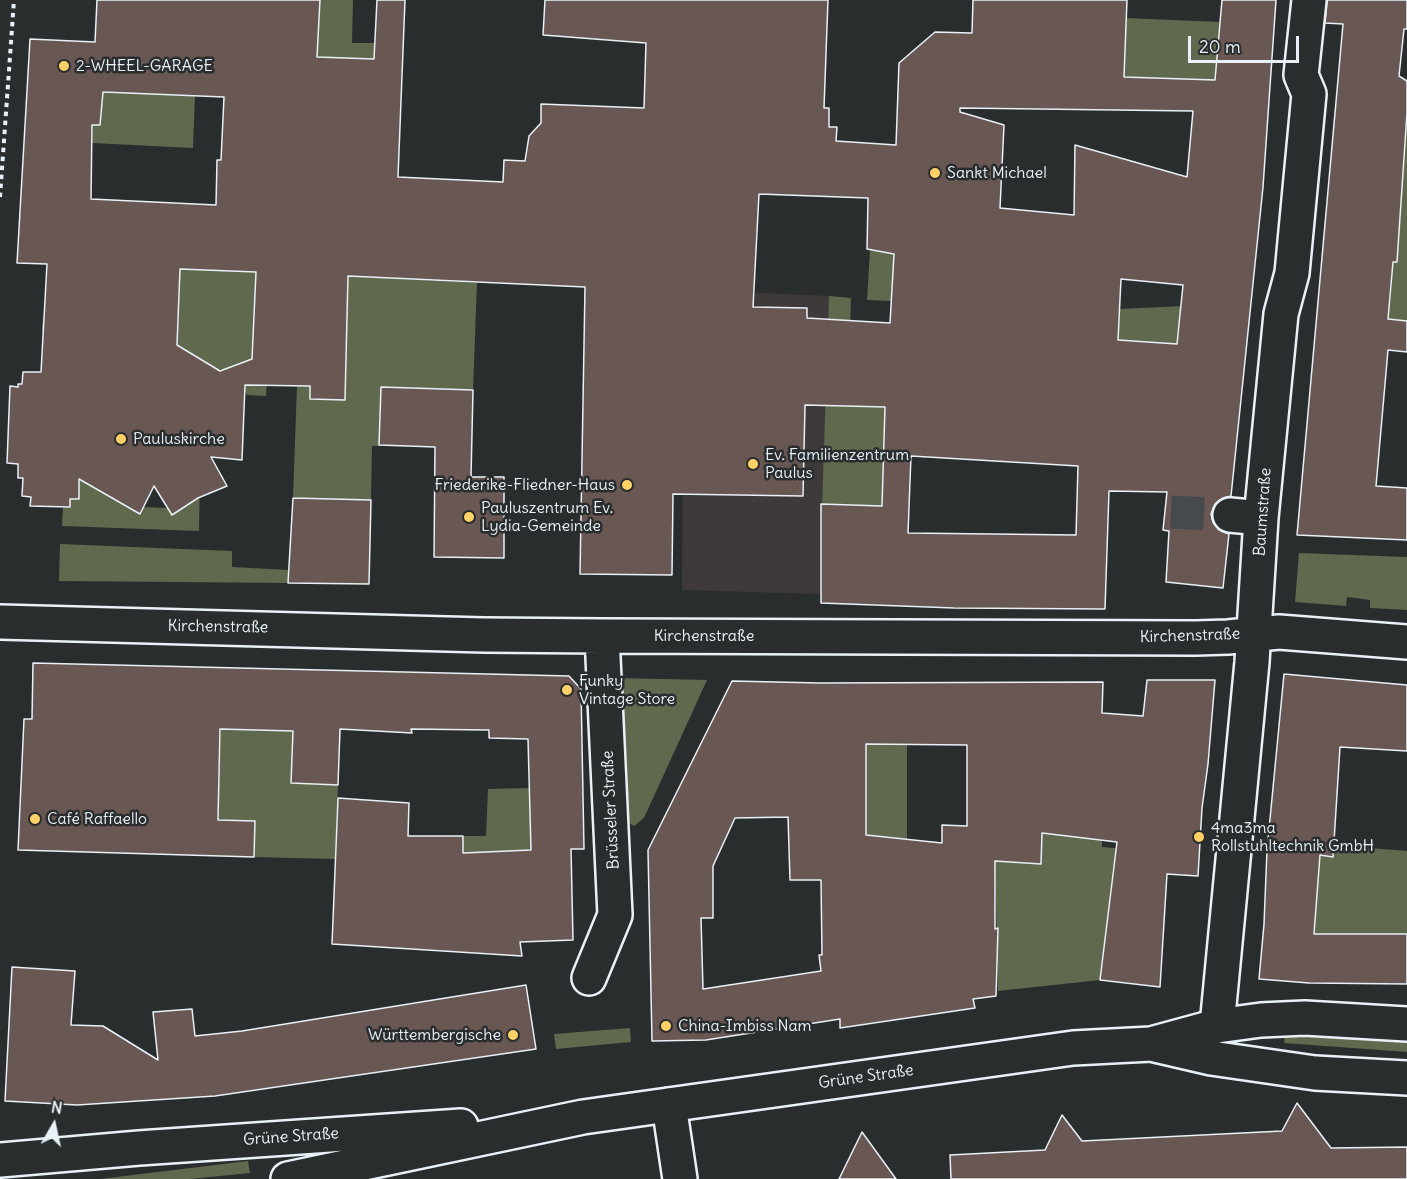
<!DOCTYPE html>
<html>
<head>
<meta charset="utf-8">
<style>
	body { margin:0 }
	#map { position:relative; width:1407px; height:1179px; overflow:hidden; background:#2a2d2e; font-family:Delius,sans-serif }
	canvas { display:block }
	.north { position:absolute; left:24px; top:1095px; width:60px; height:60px; -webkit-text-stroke:4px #2a2d2e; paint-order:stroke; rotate:9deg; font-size:16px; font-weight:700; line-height:24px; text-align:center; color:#e8f1f8 }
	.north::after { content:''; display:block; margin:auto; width:21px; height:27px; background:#e8f1f8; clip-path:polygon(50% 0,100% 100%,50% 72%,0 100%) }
	.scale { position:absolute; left:1188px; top:36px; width:111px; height:27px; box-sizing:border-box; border:3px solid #e8f1f8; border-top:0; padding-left:8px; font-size:18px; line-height:21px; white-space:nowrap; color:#e8f1f8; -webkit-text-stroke:4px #2a2d2e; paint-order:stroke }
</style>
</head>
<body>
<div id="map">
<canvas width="1407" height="1179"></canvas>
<div class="north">N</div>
<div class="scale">20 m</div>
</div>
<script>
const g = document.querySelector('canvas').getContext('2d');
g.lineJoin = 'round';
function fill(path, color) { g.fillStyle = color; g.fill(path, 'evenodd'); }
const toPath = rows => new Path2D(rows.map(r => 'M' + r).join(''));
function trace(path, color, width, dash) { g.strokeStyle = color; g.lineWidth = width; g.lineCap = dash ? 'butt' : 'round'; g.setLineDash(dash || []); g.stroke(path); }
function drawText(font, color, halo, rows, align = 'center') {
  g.font = font + ' Delius,sans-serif'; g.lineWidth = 5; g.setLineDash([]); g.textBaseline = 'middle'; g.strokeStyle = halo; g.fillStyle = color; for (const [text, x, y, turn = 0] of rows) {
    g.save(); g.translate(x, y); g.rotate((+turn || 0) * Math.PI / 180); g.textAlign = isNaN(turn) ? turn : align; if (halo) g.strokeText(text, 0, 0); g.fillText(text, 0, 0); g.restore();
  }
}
const built = toPath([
	[717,291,829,296,821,594,682,590,683,390]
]);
const green = toPath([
	[320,0,353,0,352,43,380,43,379,59,315,95],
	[1126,18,1220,22,1238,93,1124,77],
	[103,91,195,96,193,148,92,143,93,125,100,124],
	[1407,113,1407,321,1379,318,1390,304,1392,281,1385,261,1397,262],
	[870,250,894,251,907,261,892,301,867,300],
	[147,268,301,273,267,375,266,396,247,395,232,370,208,369,177,345,41,366,53,331,42,331,43,317,78,318],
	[348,276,477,283,473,390,398,388,380,412,379,446,372,446,371,500,293,498,297,386,310,386,310,399,326,400,327,392,345,392],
	[829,296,851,298,848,405,885,407,882,506,857,505,821,538],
	[1184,306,1178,330,1176,356,1137,341,1118,340,1119,309],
	[200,471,199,531,62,526,63,507,70,507,70,499,79,499,79,492,71,480,95,480,140,514,143,507,168,508],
	[60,544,232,551,232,567,289,570,289,583,59,581],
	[1299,553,1407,557,1407,610,1370,608,1370,600,1347,597,1346,606,1295,602],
	[616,678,707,680,644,818,634,826,626,821],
	[221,721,240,730,262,730,262,722,305,729,341,730,339,763,303,762,302,772,291,773,291,783,338,785,335,859,254,857,255,822,218,820],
	[866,743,907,743,907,853,866,854],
	[529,788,536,850,463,873,463,836,486,836,488,789],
	[1042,833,1102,840,1102,847,1125,849,1125,867,1113,869,1100,980,998,991,995,861],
	[1333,845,1407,851,1407,934,1314,934,1320,855,1332,856],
	[630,1028,631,1042,556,1049,554,1034],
	[1285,1034,1407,1041,1407,1052,1284,1043],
	[248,1161,250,1173,190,1179,100,1179]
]);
const building = toPath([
	[97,0,320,0,317,57,374,59,377,0,405,0,398,177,503,182,504,160,525,161,529,136,541,123,541,104,644,108,646,43,543,35,545,0,828,0,824,108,829,108,829,127,837,127,836,141,896,145,899,63,935,32,972,33,973,0,1127,0,1124,77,1215,80,1222,0,1276,0,1263,187,1231,496,1223,498,1215,504,1211,514,1213,522,1219,530,1229,534,1223,588,1166,582,1169,531,1163,530,1167,492,1109,491,1105,609,954,608,821,603,821,504,882,506,885,407,805,405,803,496,673,494,672,575,580,574,585,287,348,276,345,400,310,399,310,386,245,385,242,460,211,457,227,486,198,498,172,515,154,486,140,514,79,479,79,499,70,499,70,507,30,506,31,497,22,496,23,478,18,478,18,464,7,463,10,386,18,387,18,384,22,384,23,372,41,372,47,264,17,263,30,39,95,42,97,0],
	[103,92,224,97,221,160,217,160,216,205,91,199,92,125,100,125,103,92],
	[960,108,1193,111,1187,177,1075,145,1074,215,1000,208,1004,125,960,112,960,108],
	[759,194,868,198,867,249,894,254,890,323,807,318,807,308,753,307,759,194],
	[180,269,256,272,252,359,220,371,177,345,180,269],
	[1121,279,1183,285,1177,344,1118,340,1121,279],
	[911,456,1078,466,1076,535,908,533,911,456],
	[1327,0,1407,0,1407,29,1404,29,1399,76,1407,81,1407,113,1397,262,1393,262,1388,319,1407,321,1407,352,1388,350,1376,486,1407,488,1407,540,1297,535,1343,24,1325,23,1327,0],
	[381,387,473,390,471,477,504,477,504,558,434,557,435,447,379,445,381,387],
	[293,498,371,500,369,584,288,583,293,498],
	[33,663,569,676,581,689,584,849,571,849,573,940,520,942,522,956,332,944,338,798,409,803,408,836,463,836,463,853,531,850,528,739,489,738,489,730,411,729,412,733,340,729,338,785,291,783,293,731,220,729,218,820,255,821,254,857,18,850,24,719,32,719,33,663],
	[1284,674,1407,685,1407,751,1340,747,1333,857,1320,855,1314,934,1407,934,1407,984,1309,983,1259,979,1264,924,1267,850,1284,674],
	[1147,680,1215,680,1208,764,1202,808,1198,876,1167,874,1160,987,1100,980,1117,842,1042,833,1041,864,995,861,995,929,998,928,996,996,973,999,975,1008,840,1028,840,1019,706,1040,652,1041,648,850,732,681,820,683,1103,682,1102,713,1143,716,1147,680],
	[866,744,967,745,967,826,942,825,942,843,866,835,866,744],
	[788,817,790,880,821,880,822,955,819,955,821,971,703,989,701,918,713,918,713,866,735,818,788,817],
	[12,967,75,971,71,1025,103,1026,158,1060,153,1012,192,1009,195,1036,242,1031,526,985,536,1049,215,1096,77,1105,5,1101,12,967],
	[1297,1103,1331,1148,1407,1147,1407,1179,951,1179,950,1155,1045,1150,1062,1115,1082,1141,1282,1131,1297,1103],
	[862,1132,896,1179,839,1179,862,1132]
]);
const minorTunnel = toPath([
	[1171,512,1230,515]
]);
const path = toPath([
	[0,197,14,0]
]);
const minor = toPath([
	[1230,515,1261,518],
	[0,622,484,635,602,636,1196,638,1228,637,1279,632,1407,642],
	[589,978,615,915,602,636],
	[1217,1026,1252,662,1261,518,1281,314,1292,273,1309,94,1301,75,1309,0],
	[669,1105,680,1179]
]);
const major = toPath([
	[1155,1045,1211,1058,1315,1073,1407,1078],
	[0,1160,139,1148,461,1126],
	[288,1179,583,1117,1073,1048,1151,1044,1217,1026,1261,1020,1305,1018,1407,1024]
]);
const markers = [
	[64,66,6,"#ffd166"],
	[935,173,6,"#ffd166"],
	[121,439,6,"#ffd166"],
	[753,464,6,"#ffd166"],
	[627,485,6,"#ffd166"],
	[469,517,6,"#ffd166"],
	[567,690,6,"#ffd166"],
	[35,819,6,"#ffd166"],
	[1199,837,6,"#ffd166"],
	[666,1026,6,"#ffd166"],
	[513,1035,6,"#ffd166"]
];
const poiNames = [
	["2-WHEEL-GARAGE",76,66],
	["Sankt Michael",947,173],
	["Pauluskirche",133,439],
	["Ev. Familienzentrum",765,455],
	["Paulus",765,473],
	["Friederike-Fliedner-Haus",615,485,"right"],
	["Pauluszentrum Ev.",481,508],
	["Lydia-Gemeinde",481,526],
	["Funky",579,681],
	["Vintage Store",579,699],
	["Café Raffaello",47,819],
	["4ma3ma",1211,828],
	["Rollstuhltechnik GmbH",1211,846],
	["China-Imbiss Nam",678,1026],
	["Württembergische",501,1035,"right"]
];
const streetNames = [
	["Baumstraße",1263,512,-86],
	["Kirchenstraße",218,627,1],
	["Kirchenstraße",704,636],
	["Kirchenstraße",1190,636,-2],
	["Brüsseler Straße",611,810,-93],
	["Grüne Straße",866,1077,-8],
	["Grüne Straße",291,1137,-4]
];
fill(built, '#3d3a39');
fill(green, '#60684e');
fill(building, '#695753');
trace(building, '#e8f1f8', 1.5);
trace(minorTunnel, '#464a4c', 33, [33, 16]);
trace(minor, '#e8f1f8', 38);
trace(major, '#e8f1f8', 38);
trace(path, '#e8f1f8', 4, [4.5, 4.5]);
trace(minor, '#2a2d2e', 33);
trace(major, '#2a2d2e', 33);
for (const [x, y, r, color] of markers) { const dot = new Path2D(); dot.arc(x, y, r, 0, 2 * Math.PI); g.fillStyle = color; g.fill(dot); trace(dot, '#2a2d2e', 2); }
drawText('16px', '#e8f1f8', '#2a2d2e', poiNames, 'left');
drawText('16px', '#e8f1f8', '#2a2d2e', streetNames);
</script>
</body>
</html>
